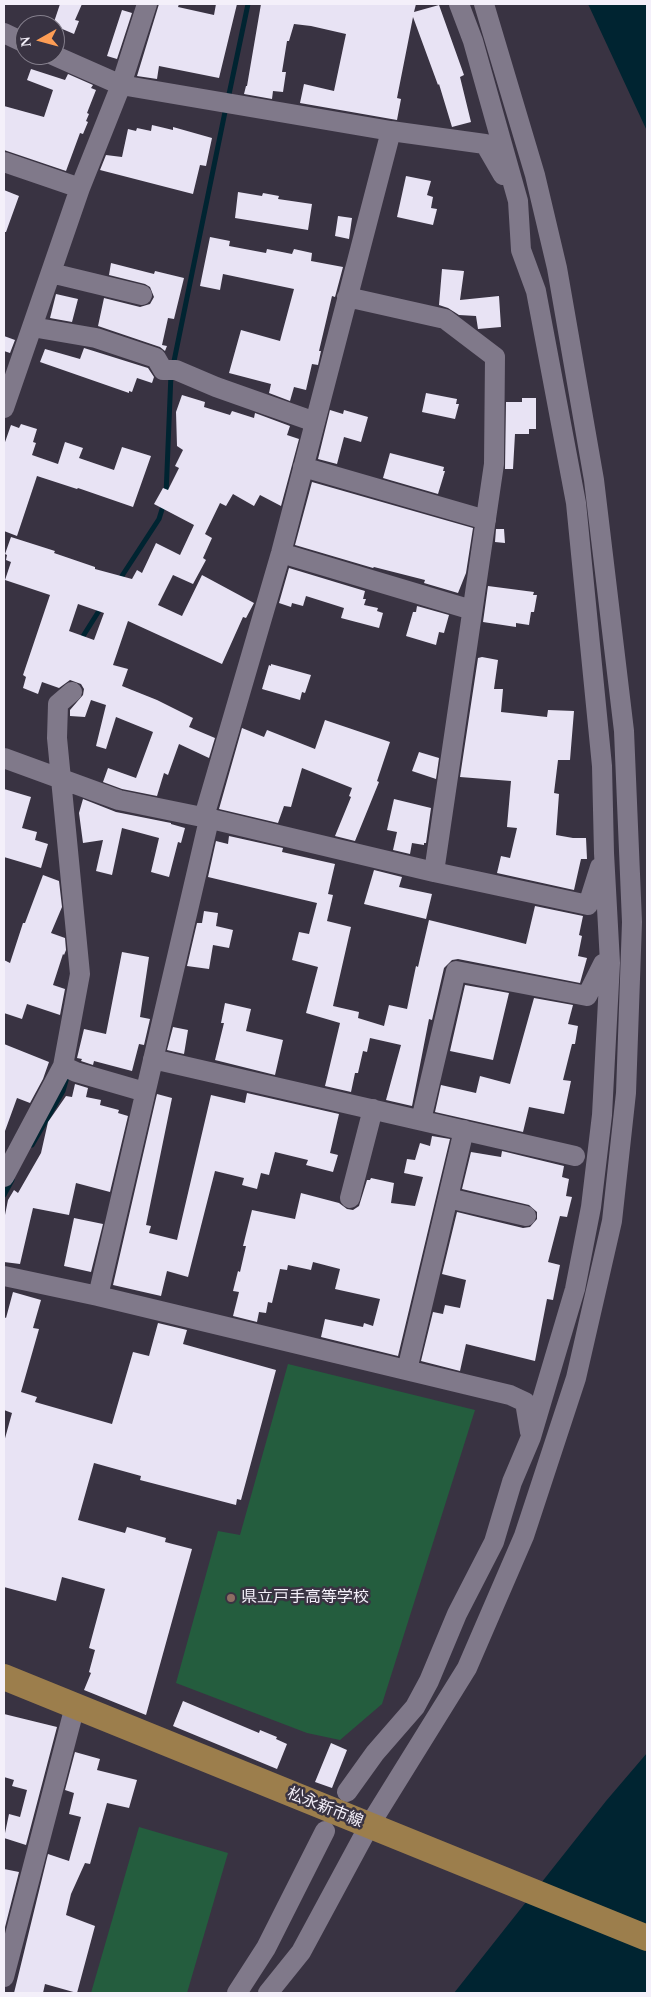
<!DOCTYPE html>
<html>
<head>
<meta charset="utf-8">
<style>
	body { margin:0 }
	#map { position:relative; width:651px; height:1997px; overflow:hidden; background:#393342; font-family:"Times New Roman",serif }
	canvas { display:block }
	.frame { position:absolute; inset:0; border:5px solid #f4f0fa; pointer-events:none }
	.north { position:absolute; left:15px; top:15px; width:50px; height:50px; box-sizing:border-box; background:#393342; border:1px solid #847f8c; border-radius:50%; rotate:263deg; font-size:14px; font-weight:700; line-height:20px; text-align:center; color:#f4f0fa }
	.north::after { content:''; display:block; margin:auto; width:18px; height:22px; background:#fd9d55; clip-path:polygon(50% 0,100% 100%,50% 72%,0 100%) }
</style>
</head>
<body>
<div id="map">
<canvas width="651" height="1997"></canvas>
<div class="frame"></div>
<div class="north">N</div>
</div>
<script>
const g = document.querySelector('canvas').getContext('2d');
g.lineJoin = 'round';
function fill(path, color) { g.fillStyle = color; g.fill(path, 'evenodd'); }
const toPath = rows => new Path2D(rows.map(r => 'M' + r).join(''));
function trace(path, color, width, dash) { g.strokeStyle = color; g.lineWidth = width; g.lineCap = dash ? 'butt' : 'round'; g.setLineDash(dash || []); g.stroke(path); }
function drawText(font, color, halo, rows, align = 'center') {
  g.font = font + ' "Times New Roman","Noto Sans JP",serif'; g.lineWidth = 5; g.setLineDash([]); g.textBaseline = 'middle'; g.strokeStyle = halo; g.fillStyle = color; for (const [text, x, y, turn = 0] of rows) {
    g.save(); g.translate(x, y); g.rotate((+turn || 0) * Math.PI / 180); g.textAlign = isNaN(turn) ? turn : align; if (halo) g.strokeText(text, 0, 0); g.fillText(text, 0, 0); g.restore();
  }
}
const green = toPath([
	[288,1364,475,1410,382,1704,340,1740,307,1733,176,1683,218,1531,240,1535],
	[139,1827,228,1853,187,1993,91,1993]
]);
const water = toPath([
	[588,4,647,4,647,131],
	[647,1753,647,1993,454,1993,606,1801]
]);
const stream = toPath([
	[228,99,248,4],
	[173,366,226,107],
	[166,495,171,374],
	[118,582,159,519,164,503],
	[80,641,102,606],
	[32,1145,63,1091,67,1077],
	[4,1195,12,1180]
]);
const building = toPath([
	[60,4,82,4,75,20,79,21,74,34,53,25],
	[159,4,179,4,178,7,214,15,216,4,237,4,219,78,159,66,157,79,137,76],
	[261,4,416,4,414,12,439,5,464,75,460,77,471,122,452,127,439,84,438,85,413,17,397,98,401,99,397,120,300,103,304,84,334,91,346,34,311,26,294,24,289,41,287,41,282,72,286,72,283,92,273,91,272,99,244,94,246,86,247,86],
	[122,10,132,13,117,59,107,56],
	[31,69,65,80,68,74,93,85,91,88,96,90,87,113,89,114,86,121,88,122,83,134,80,133,66,171,4,150,4,106,44,117,53,90,27,80],
	[152,125,173,130,173,127,212,138,206,166,200,165,193,194,100,170,106,155,122,157,128,129,136,131,137,128,151,131],
	[406,176,431,181,427,195,433,197,431,208,437,209,433,225,397,217],
	[4,190,19,196,6,232,4,232],
	[238,192,262,196,263,193,279,196,278,199,312,204,308,230,235,218],
	[338,216,352,218,349,239,335,236],
	[210,237,230,241,229,246,266,253,267,249,292,254,294,249,312,253,311,261,343,267,335,297,332,296,319,351,321,351,318,365,312,364,306,390,294,387,290,401,269,393,271,384,229,373,241,330,280,341,294,289,223,274,220,290,200,286],
	[111,263,154,274,155,271,184,278,174,319,168,318,162,345,167,346,165,351,160,347,98,326,104,298,140,307,150,304,154,297,150,287,145,284,109,275],
	[442,269,464,271,460,300,499,296,501,327,478,329,476,316,459,315,448,308,439,305],
	[56,294,78,299,72,322,50,318],
	[4,336,15,340,10,353,4,351],
	[84,348,148,368,154,377,152,383,137,378,132,392,129,391,129,393,40,362,45,349,80,359],
	[426,393,457,399,456,404,459,404,455,419,422,412],
	[182,395,205,402,204,407,230,415,232,411,254,418,255,413,290,426,287,435,299,439,281,506,260,495,254,506,233,494,226,506,220,503,205,534,212,538,203,558,206,560,193,584,173,575,158,605,182,616,202,575,254,603,246,618,243,617,222,664,128,621,113,665,128,669,122,686,157,700,193,718,189,727,215,738,209,758,179,744,168,775,164,773,157,796,122,789,103,782,108,768,136,778,153,732,116,717,106,749,96,746,106,705,91,700,85,717,70,716,70,710,83,695,84,689,81,684,70,680,59,688,42,682,38,694,23,688,26,677,23,675,50,595,5,580,11,562,6,560,7,555,5,554,11,537,55,551,54,553,95,567,95,569,132,579,137,570,142,573,156,543,180,555,194,525,154,504,163,488,168,490,179,468,175,466,183,450,177,446,176,412],
	[78,604,104,613,94,640,69,631],
	[522,398,536,398,536,429,529,429,529,434,515,434,513,469,505,469,506,402,522,402],
	[330,410,343,414,344,410,368,417,361,442,344,437,337,464,318,459],
	[21,424,37,429,33,442,36,443,32,455,58,464,65,442,83,448,79,458,114,470,122,447,151,456,133,507,78,488,77,489,37,476,17,536,4,531,4,445,11,425,19,428],
	[390,453,444,467,443,471,445,471,438,494,383,478],
	[312,482,473,528,466,573,458,593,424,583,425,580,374,567,373,568,295,545],
	[496,529,504,529,505,543,495,542],
	[289,568,365,591,363,599,366,599,364,605,378,608,377,611,383,613,379,628,341,618,344,608,306,596,303,606,292,603,291,607,279,603],
	[488,586,534,592,533,595,537,595,534,612,531,612,529,625,516,623,516,627,483,622],
	[417,606,449,615,444,633,439,632,436,645,406,636,413,612,416,612],
	[482,657,498,660,494,689,503,689,501,712,547,717,548,710,574,711,570,760,558,760,554,793,559,794,556,835,573,838,586,838,587,859,581,859,574,890,497,873,501,856,510,858,517,828,507,827,511,781,460,777,478,658],
	[271,664,311,675,305,693,302,692,300,700,262,689,269,665,271,666],
	[325,720,390,742,377,781,379,782,355,841,335,836,351,797,349,796,352,788,302,768,291,807,284,806,278,823,219,809,242,728,264,737,267,730,315,749],
	[419,752,439,758,436,779,412,771],
	[4,789,31,797,22,828,37,832,35,840,48,844,41,868,4,857],
	[83,799,116,812,171,823,171,824,185,828,181,843,178,842,169,877,151,872,159,838,122,828,112,875,96,871,103,840,83,843,79,813],
	[394,799,431,808,426,843,424,843,424,845,412,843,410,854,393,850,397,832,387,830],
	[229,836,283,848,282,852,335,864,328,894,333,895,327,921,351,927,333,1006,359,1012,358,1018,384,1026,389,1005,407,1009,416,966,418,967,429,920,526,944,535,906,583,916,579,935,582,936,578,956,587,958,580,983,458,959,452,960,444,968,432,1020,429,1019,412,1106,386,1100,401,1045,370,1038,367,1052,363,1051,358,1073,355,1073,351,1092,325,1086,340,1023,306,1013,318,967,292,960,299,932,309,934,317,903,208,877,216,841,228,844],
	[374,870,402,877,399,887,432,894,426,919,364,904],
	[43,875,59,881,62,907,51,933,65,938,66,950,64,955,63,954,53,985,65,989,60,1015,27,1004,22,1019,4,1013,4,960,10,963,23,923,25,923],
	[204,911,218,913,216,926,233,930,229,948,213,945,209,969,187,966,197,923,202,923],
	[122,952,149,957,140,1017,150,1019,144,1045,139,1044,132,1071,94,1061,93,1065,81,1061,82,1059,77,1058,84,1029,106,1034],
	[465,985,509,993,493,1060,450,1051],
	[534,998,573,1005,568,1024,578,1026,575,1044,572,1044,563,1080,571,1081,564,1114,529,1107,523,1132,435,1112,441,1085,476,1093,480,1076,510,1084],
	[225,1003,251,1009,246,1031,283,1040,275,1075,215,1060,224,1023,221,1023],
	[173,1027,188,1030,184,1054,167,1050],
	[4,1044,49,1062,43,1079,30,1103,17,1098,5,1131],
	[75,1084,88,1088,86,1097,101,1100,100,1105,119,1110,118,1113,128,1116,110,1192,76,1183,69,1215,33,1208,20,1264,4,1262,4,1220,8,1200,14,1190,18,1193,41,1153,48,1122,66,1096,72,1097],
	[247,1093,339,1114,330,1153,338,1155,333,1172,306,1165,308,1160,275,1152,269,1175,261,1173,257,1189,242,1185,244,1178,215,1171,188,1277,167,1271,161,1296,113,1285,157,1094,172,1098,146,1225,151,1226,149,1233,177,1240,211,1095,245,1103],
	[432,1136,450,1139,398,1356,321,1337,325,1319,363,1327,364,1323,373,1326,380,1299,335,1289,340,1269,313,1262,311,1270,288,1265,287,1270,280,1269,272,1303,268,1302,266,1313,259,1312,257,1322,233,1316,239,1292,233,1291,238,1271,240,1272,246,1246,243,1246,252,1210,295,1219,301,1193,339,1203,347,1209,353,1210,359,1206,367,1180,370,1180,371,1178,394,1183,391,1203,415,1206,423,1177,404,1173,407,1159,415,1160,420,1143,430,1146],
	[502,1151,564,1166,562,1177,569,1179,566,1196,572,1197,567,1217,560,1216,548,1262,560,1265,553,1300,547,1299,535,1361,466,1344,460,1371,421,1361,433,1312,443,1314,445,1305,460,1308,466,1280,442,1274,457,1212,523,1228,530,1227,537,1219,537,1212,529,1205,462,1189,471,1152,501,1157],
	[74,1218,103,1224,91,1272,64,1266],
	[13,1292,41,1300,33,1328,39,1329,21,1392,37,1397,35,1402,112,1424,133,1352,149,1356,158,1323,187,1330,183,1344,276,1370,241,1500,237,1499,236,1505,140,1480,141,1476,94,1463,78,1520,125,1533,127,1527,166,1538,165,1542,192,1549,146,1715,84,1690,91,1673,89,1672,95,1650,89,1648,105,1589,62,1577,56,1601,4,1587,4,1442,12,1413,4,1410,4,1317,6,1318],
	[183,1701,259,1733,260,1730,277,1737,276,1739,287,1744,277,1769,173,1726],
	[4,1714,57,1727,26,1845,4,1838,9,1814,20,1817,27,1790,12,1786,14,1780,4,1777],
	[331,1743,347,1750,332,1788,315,1782],
	[75,1752,100,1759,97,1770,137,1780,129,1808,107,1803,90,1864,85,1863,71,1894,66,1915,95,1926,77,1993,45,1984,43,1993,14,1993,48,1854,69,1861,81,1817,69,1814,74,1793,65,1790],
	[4,1869,19,1872,4,1931]
]);
const minor = toPath([
	[4,33,25,43],
	[53,55,121,85,391,131,485,144,503,175],
	[4,162,80,188],
	[51,273,142,295],
	[347,297,445,319,495,357,494,464,434,872],
	[32,327,96,338,156,358,163,370,176,370,216,387,315,422],
	[4,408,80,188,121,85,147,4],
	[303,467,486,520],
	[281,553,472,610],
	[4,758,119,800,207,818,434,872,588,905,600,867],
	[153,1059,575,1156],
	[63,1066,76,1072,145,1092],
	[421,1120,456,971,587,996,603,964,610,963],
	[4,1177,63,1066,80,974,57,738,58,704,72,692],
	[350,1198,373,1109],
	[448,1198,526,1216],
	[4,1276,98,1296,510,1395,525,1402,530,1432],
	[98,1296,208,824,206,810,281,553,391,131],
	[407,1370,464,1130],
	[347,1792,375,1753,415,1707,429,1681,457,1614,494,1542,512,1482,531,1437,575,1289,591,1207,602,1115,610,963,604,853,602,766,576,503,536,291,521,250,518,201,473,41,459,4],
	[4,1977,75,1706],
	[237,1993,266,1948,325,1831],
	[268,1993,301,1952,369,1826,467,1668,524,1536,576,1378,612,1221,626,1093,632,922,624,731,594,480,557,268,535,175,484,4]
]);
const major = toPath([
	[4,1677,647,1938]
]);
const markers = [
	[231,1598,5,"#8d6e63"]
];
const poiNames = [
	["県立戸手高等学校",241,1598]
];
const streetNames = [
	["松永新市線",325,1808,22]
];
fill(green, '#245d3e');
fill(water, '#002431');
trace(stream, '#002431', 5);
fill(building, '#e8e3f4');
trace(minor, '#80798a', 20);
trace(major, '#9c7e4c', 26);
for (const [x, y, r, color] of markers) { const dot = new Path2D(); dot.arc(x, y, r, 0, 2 * Math.PI); g.fillStyle = color; g.fill(dot); trace(dot, '#393342', 2); }
drawText('16px', '#f4f0fa', '#393342', poiNames, 'left');
drawText('16px', '#f4f0fa', '#393342', streetNames);
</script>
</body>
</html>
